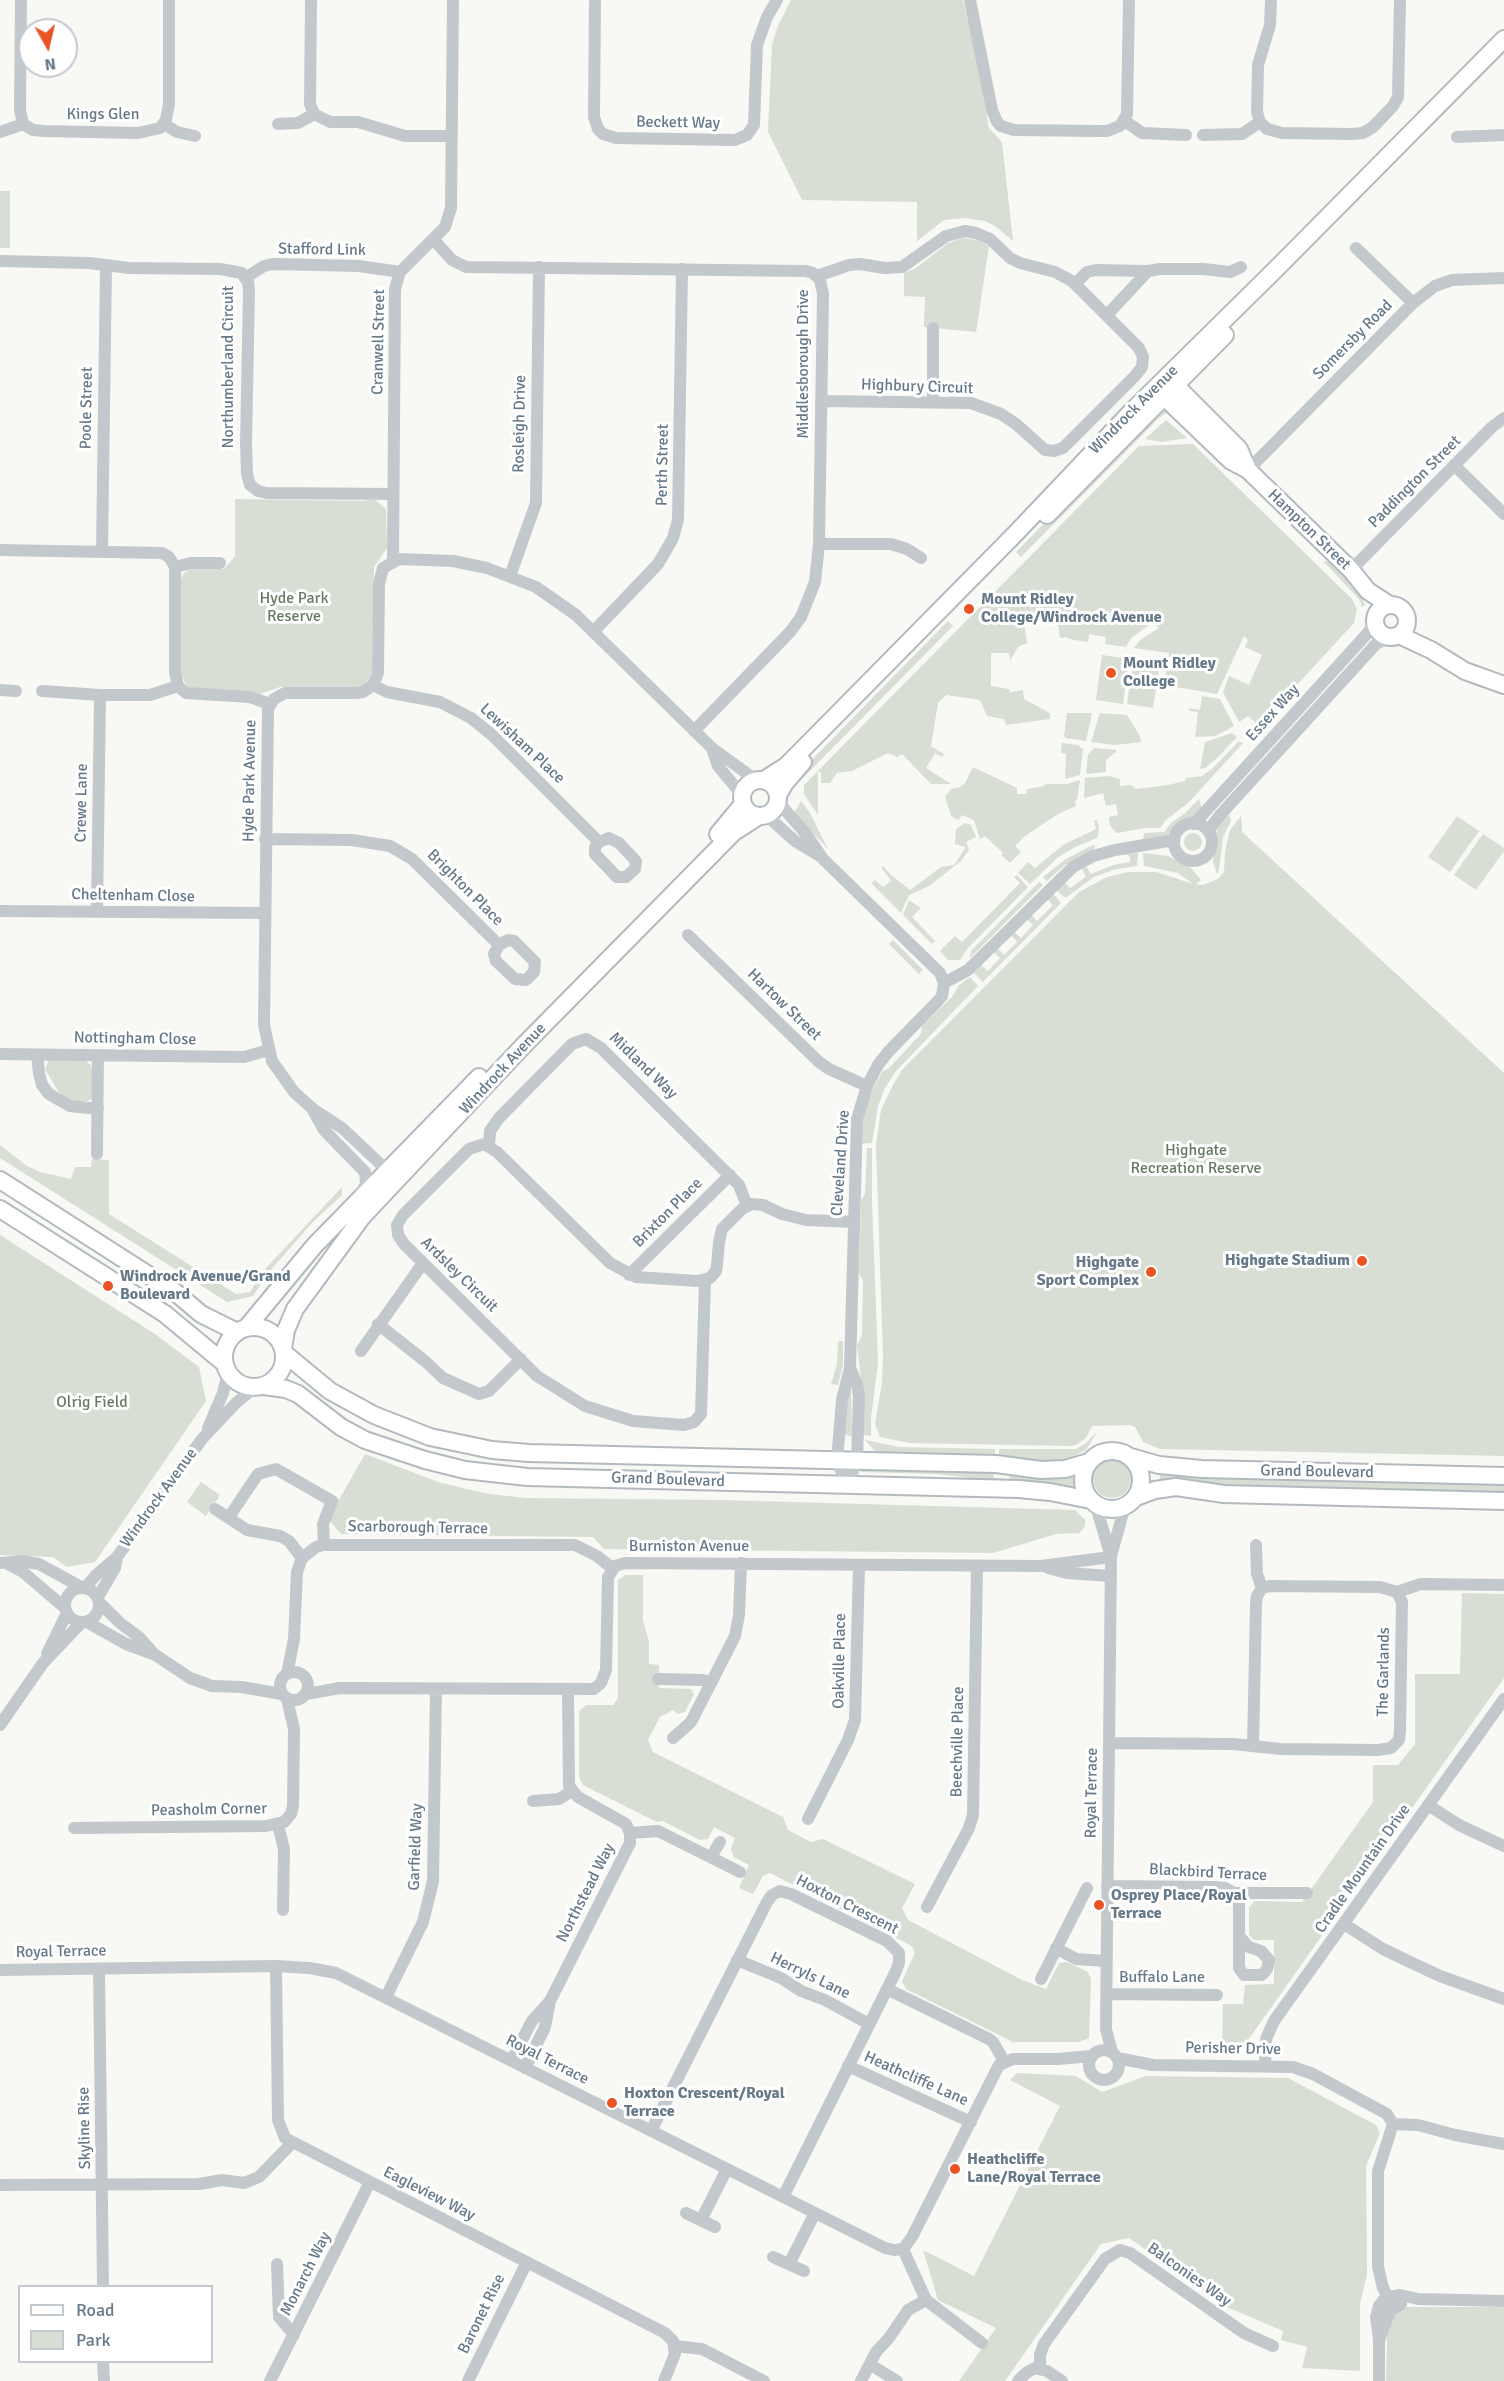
<!DOCTYPE html>
<html>
<head>
<meta charset="utf-8">
<style>
	body { margin:0 }
	#map { position:relative; width:1504px; height:2381px; overflow:hidden; background:#f8f8f5; font-family:Signika,sans-serif }
	canvas { display:block }
	.legend { position:absolute; left:18px; top:2285px; width:195px; height:78px; box-sizing:border-box; background:#fff; border:2px solid #c2c9cf; margin:0; padding:8px 10px; list-style:none; font-size:18px; color:#667988 }
	.legend li { display:flex; align-items:center; gap:12px; height:30px }
	.legend b { width:30px; border:2px solid #c2c9cf }
	.north { position:absolute; left:18px; top:18px; width:60px; height:60px; box-sizing:border-box; background:#fff; border:2px solid #c2c9cf; border-radius:50%; rotate:172deg; font-size:16px; font-weight:700; line-height:24px; text-align:center; color:#667988 }
	.north::after { content:''; display:block; margin:auto; width:21px; height:27px; background:#ea5324; clip-path:polygon(50% 0,100% 100%,50% 72%,0 100%) }
</style>
</head>
<body>
<div id="map">
<canvas width="1504" height="2381"></canvas>
<ul class="legend">
<li><b style="height:8px;background:#fff"></b>Road</li>
<li><b style="height:16px;background:#d8ded4"></b>Park</li>
</ul>
<div class="north">N</div>
</div>
<script>
const g = document.querySelector('canvas').getContext('2d');
g.lineJoin = 'round';
function fill(path, color) { g.fillStyle = color; g.fill(path, 'evenodd'); }
const toPath = rows => new Path2D(rows.map(r => 'M' + r).join(''));
function trace(path, color, width, dash) { g.strokeStyle = color; g.lineWidth = width; g.lineCap = dash ? 'butt' : 'round'; g.setLineDash(dash || []); g.stroke(path); }
function drawText(font, color, halo, rows, align = 'center') {
  g.font = font + ' Signika,sans-serif'; g.lineWidth = 6; g.setLineDash([]); g.textBaseline = 'middle'; g.strokeStyle = halo; g.fillStyle = color; for (const [text, x, y, turn = 0] of rows) {
    g.save(); g.translate(x, y); g.rotate((+turn || 0) * Math.PI / 180); g.textAlign = isNaN(turn) ? turn : align; if (halo) g.strokeText(text, 0, 0); g.fillText(text, 0, 0); g.restore();
  }
}
const green = toPath([
	[791,0,963,0,974,44,989,128,1002,142,1013,241,995,226,985,221,966,218,944,220,917,241,917,202,802,200,768,132,772,45,778,26],
	[0,191,10,191,10,248,0,248],
	[963,238,977,240,989,246,976,332,924,327,925,297,904,296,904,273,916,268,948,243],
	[1160,411,1169,411,1159,418,1021,557,1016,552,1151,415],
	[1166,420,1187,438,1161,442,1145,439],
	[1193,444,1352,599,1357,610,1354,623,1259,726,1248,716,1239,722,1223,692,1229,676,1249,685,1262,655,1245,647,1248,640,1244,636,1217,694,1164,685,1169,653,1134,648,1140,640,1159,628,1153,622,1131,638,1126,647,1105,644,1106,637,1089,634,1088,642,1069,639,1067,637,1060,638,1057,619,1024,623,1027,643,1018,647,1010,661,1009,653,991,653,991,686,1009,689,1010,692,1023,690,1024,699,1050,713,1050,719,1006,725,1004,719,987,716,980,700,946,695,938,703,931,746,944,754,942,757,935,753,926,768,951,784,931,784,902,754,897,757,888,753,852,771,837,773,830,783,821,783,821,773,818,771,818,815,804,794,804,785,1139,446],
	[235,499,364,501,374,499,386,509,387,548,374,567,372,671,369,679,362,686,354,688,280,687,260,694,236,690,193,689,186,685,180,671,181,579,184,573,192,568,224,569,235,556],
	[1323,561,1335,562,1360,594,1365,605,1362,607,1359,599],
	[948,621,953,626,795,786,790,782],
	[1102,655,1129,659,1123,704,1096,700],
	[1133,659,1160,663,1153,708,1127,704],
	[1202,696,1220,699,1234,726,1215,736,1195,737,1198,712,1189,711,1189,708,1200,710],
	[1067,713,1092,713,1086,741,1066,738,1064,736],
	[1100,713,1127,715,1140,736,1141,742,1115,745,1091,742],
	[1232,733,1237,737,1217,758,1205,768,1200,769,1205,742],
	[1239,741,1243,743,1189,802,1166,820,1160,828,1145,828,1117,833,1110,826,1109,817,1118,815,1116,804,1106,806,1103,793,1084,798,1085,778,1109,776,1120,779,1120,786,1131,785,1136,789,1168,785,1185,781,1186,778,1202,776,1213,768],
	[1062,743,1078,745,1083,749,1080,775,1065,779,1066,754,1061,753],
	[1094,748,1116,750,1116,752,1106,760,1106,772,1086,774,1088,755],
	[973,767,1017,788,1017,794,1026,794,1027,789,1044,786,1045,784,1067,784,1080,780,1077,800,1075,801,1076,806,1058,814,1025,836,1015,846,1021,852,1010,863,1001,855,1003,853,985,836,980,839,974,820,962,815,958,820,951,816,945,797,951,789,960,787,965,783],
	[1199,799,1202,809,1192,817,1179,822,1166,837,1143,839,1144,833,1164,832,1171,823,1185,813],
	[801,801,810,813,828,849,794,813],
	[1228,812,1231,821,1223,837,1219,870,1217,874,1213,862,1215,837,1220,823],
	[1241,816,1242,832,1504,1073,1504,1456,1160,1449,1143,1442,1135,1427,1130,1425,1092,1426,1086,1438,1076,1445,1070,1446,910,1443,880,1437,875,1424,882,1383,883,1356,876,1144,881,1110,893,1085,902,1070,1079,892,1107,877,1128,872,1156,872,1193,884,1178,873,1144,866,1143,853,1168,856,1191,868,1201,880,1196,884,1203,885,1218,879,1224,872,1225,851,1230,830],
	[1457,816,1479,831,1450,872,1428,857],
	[1094,820,1097,820,1099,829,1097,838,1075,847,1057,858,1030,884,1018,873,1028,862,1035,868,1063,845,1096,829],
	[965,823,971,825,976,837,966,842,969,850,961,861,929,886,909,895,901,913,871,883,875,880,883,887,891,881,881,867,883,866,890,874,910,890,941,867,954,865,966,847,955,844,956,829],
	'1184 842a9 9 0 1 1 18 0a9 9 0 1 1-18 0Z',
	[1483,834,1504,848,1504,851,1476,890,1454,875],
	[1095,844,1094,850,1065,865,1047,881,1043,877,1066,859],
	[1138,853,1137,866,1116,869,1094,877,1067,897,1064,897,1056,890,1064,882,1070,888,1086,877,1082,868,1086,866,1091,874,1113,865,1130,862,1130,857,1126,854],
	[1017,875,1028,887,967,949,960,960,948,960,940,951,955,936,962,942,1020,883,1014,877],
	[1039,882,1043,885,970,958,971,951],
	[1053,893,1061,903,983,982,974,973,981,965,988,971,1000,958,994,952,997,948,1004,955,1017,942,1011,935,1014,932,1021,938,1033,925,1027,919,1031,915,1037,921,1053,905,1047,899],
	[909,900,921,908,912,917,935,941,932,944,903,915],
	[893,940,923,970,919,974,889,944],
	[970,977,978,986,896,1071,885,1088,878,1106,872,1143,859,1144,864,1112,872,1090,883,1071,889,1068,921,1034,922,1026,952,997,959,985],
	[49,1060,86,1061,91,1065,93,1071,93,1095,91,1099,88,1101,70,1101,58,1091,45,1069],
	[0,1145,27,1166,40,1172,71,1179,75,1167,91,1167,92,1159,109,1160,109,1214,236,1294,250,1292,266,1268,342,1187,342,1195,311,1224,269,1272,253,1296,227,1302,0,1158],
	[867,1148,872,1148,872,1200,878,1363,871,1418,871,1436,863,1435,861,1379,857,1345,862,1335,863,1281,859,1273,861,1200,865,1194],
	[0,1235,155,1334,199,1367,206,1401,95,1562,67,1567,53,1557,0,1555],
	[838,1341,843,1341,843,1365,838,1385,831,1384,837,1364],
	[851,1384,852,1436,845,1435,846,1395],
	[1098,1430,1087,1449,1067,1460,1050,1462,999,1456,999,1449,1076,1449,1086,1443],
	[865,1440,899,1447,995,1449,995,1455,883,1453,874,1450],
	[365,1454,438,1482,483,1493,525,1498,722,1500,1075,1510,1085,1520,1085,1526,1080,1533,1056,1534,993,1553,604,1549,593,1537,341,1534,328,1519],
	'1093 1479a19 19 0 1 1 38 0a19 19 0 1 1-38 0Z',
	[860,1468,993,1471,994,1478,1004,1479,1005,1482,936,1474,861,1472],
	[998,1471,1053,1478,1080,1473,1083,1491,1010,1482,1009,1474,998,1474],
	[1160,1472,1504,1483,1504,1493,1227,1487,1189,1480,1160,1481],
	[201,1482,220,1495,206,1516,187,1502],
	[625,1575,643,1575,643,1620,649,1642,649,1664,659,1665,659,1688,691,1689,694,1694,685,1712,678,1714,673,1710,660,1717,648,1740,653,1752,783,1817,788,1830,811,1842,823,1839,915,1884,902,1908,908,1920,1022,1980,1046,1989,1059,1963,1067,1962,1088,1972,1091,1979,1089,2038,1079,2042,1013,2042,906,1989,902,1981,915,1953,912,1946,770,1873,763,1876,753,1894,739,1888,749,1865,734,1857,731,1849,735,1838,714,1827,708,1839,700,1840,663,1821,657,1822,583,1785,579,1777,579,1711,586,1705,613,1705,618,1698,618,1580],
	[1462,1593,1504,1594,1504,1678,1246,2043,1235,2049,1222,2049,1223,2004,1243,2004,1245,1985,1274,1984,1274,1940,1254,1940,1249,1935,1249,1907,1255,1901,1302,1902,1373,1802,1373,1765,1398,1765,1415,1744,1415,1674,1460,1674],
	[1017,2073,1076,2076,1102,2092,1146,2076,1288,2078,1376,2125,1380,2133,1366,2166,1367,2274,1360,2304,1360,2371,1302,2368,1307,2347,1281,2340,1283,2331,1227,2307,1129,2238,1101,2244,1005,2381,959,2381,996,2328,938,2300,923,2250,974,2276,1060,2106,1010,2080],
	[1406,2307,1504,2307,1504,2381,1386,2381,1387,2336,1393,2316]
]);
const street = toPath([
	[21,0,20,110,23,124],
	[311,0,310,104,314,114,330,122,358,122,405,136,452,136],
	[595,0,594,117,598,129,603,134,616,138,735,140,747,135,754,125,757,45,767,17,777,0],
	[970,0,992,110,997,122,1001,126,1014,130,1096,131,1107,131,1120,126,1127,114,1129,0],
	[1271,0,1270,25,1258,65,1257,112,1260,122,1267,129,1282,133,1352,134,1363,133,1373,127,1393,106,1398,97,1400,0],
	[1125,121,1142,133,1186,135],
	[23,124,33,130,44,131,138,133,160,128,166,120,169,104,169,0],
	[164,124,177,132,195,136],
	[278,124,298,123,314,114],
	[0,132,23,124],
	[1203,135,1242,134,1260,122],
	[1457,137,1504,135],
	[434,240,452,260,466,267,806,271,813,273,820,280,823,294,819,544,815,582,801,617,790,632,694,731],
	[1356,248,1413,303],
	[0,261,89,263,129,268,220,269,242,273,248,282,249,291,246,443,247,474,250,485,258,491,267,493,393,494],
	[817,276,849,265,860,264,885,268,902,267,946,236,965,231,976,233,990,239,1010,258,1020,263,1055,272,1072,281,1139,348,1143,357,1142,367,1135,376,1063,448,1054,451,1045,450,1016,424,1001,414,971,403,821,401],
	[245,278,264,266,273,264,359,266,400,272],
	[1075,284,1087,272,1096,270,1148,271],
	[1107,315,1148,271,1160,269,1203,269,1230,272,1241,267],
	[933,401,933,328],
	[1454,465,1504,514],
	[1248,470,1413,303,1435,286,1452,280,1504,278],
	[819,544,891,544,907,549,921,558],
	[0,550,162,553,169,557,175,567,175,672,178,686,186,693,250,697,270,704],
	[102,551,106,266],
	[393,561,395,289,400,272,445,227,451,208,453,0],
	[175,567,191,563,220,563],
	[1351,570,1492,427,1504,418],
	[510,576,536,503,539,267],
	[593,632,658,564,673,538,678,520,682,269],
	[373,685,387,692,440,702,471,718,492,735,599,842,609,838,619,843,636,861,635,869,626,877,617,877,595,854,595,847,599,842],
	[0,690,16,691],
	[42,691,100,695,150,695,178,686],
	[712,748,718,766,742,795],
	[778,802,807,835,823,859,940,973,944,983,942,996,937,1002,888,1052,878,1065,867,1086,857,1119,850,1368,842,1400,837,1461,847,1485,857,1461,859,1396,857,1384,850,1368],
	[766,815,795,841,820,856],
	'1174 842a19 19 0 1 1 38 0a19 19 0 1 1-38 0Z',
	[1194,824,1366,635,1375,623],
	[1208,831,1221,814,1376,644,1389,637],
	[265,839,352,840,390,846,412,859,499,945,508,940,514,941,535,962,534,972,526,980,515,979,496,961,494,954,499,945],
	[0,911,265,913],
	[97,912,100,695],
	[688,935,819,1062,829,1069,867,1086],
	[944,983,968,970,1073,867,1093,856,1115,850,1174,840],
	[0,1054,244,1057,269,1050],
	[37,1055,39,1073,42,1085,49,1094,70,1106,98,1109],
	[313,1110,324,1130,365,1172,366,1184,360,1195],
	[489,1146,490,1131,499,1118,572,1044,586,1039,601,1048,739,1185,747,1206],
	[97,1154,98,1055],
	[392,1175,342,1128,313,1109,294,1092,272,1061,264,1025,268,709,274,699,285,693,356,693,363,692,373,685,378,673,379,584,383,568,399,559,453,561,487,568,536,587,576,615,712,748,756,780],
	[629,1275,730,1175],
	[705,1280,701,1414,694,1422,684,1425,633,1421,585,1406,537,1376,404,1244,398,1235,397,1225,403,1215,469,1149,484,1144,497,1152,610,1263,636,1277,697,1281,710,1278,716,1271,717,1265,719,1242,722,1229,742,1209,752,1204,763,1205,782,1214,806,1220,853,1222],
	[378,1324,426,1362,443,1378,479,1394,489,1391,521,1359],
	[361,1351,423,1263],
	[208,1428,223,1393,228,1373],
	[1095,1503,1111,1557,1106,2029,1112,2052],
	[215,1509,247,1530,280,1536,289,1541,302,1558],
	[229,1517,258,1474,276,1469,332,1501,323,1524,324,1545],
	[1256,1545,1257,1574,1262,1588],
	[1111,1556,1125,1506],
	[0,1563,21,1561,39,1564,83,1588],
	[6,1563,23,1572,65,1608],
	[1048,1568,1067,1573,1111,1576],
	'65 1605a17 17 0 1 1 34 0a17 17 0 1 1-34 0Z',
	[85,1588,95,1576,117,1557,202,1439,236,1403,254,1388],
	[1397,1592,1421,1584,1504,1585],
	[98,1597,115,1568,117,1557],
	[100,1603,120,1623,139,1637,154,1654,190,1678,212,1686,241,1687,282,1694],
	[87,1622,126,1644,153,1654],
	[47,1654,67,1613],
	'280 1686a14 14 0 1 1 28 0a14 14 0 1 1-28 0Z',
	[287,1674,294,1639,297,1572,302,1558,316,1547,324,1545,575,1545,597,1556,612,1568],
	[658,1679,703,1680,712,1682],
	[306,1694,340,1688,594,1689,601,1683,606,1670,608,1577,615,1566,625,1563,1041,1566,1111,1557],
	[0,1725,43,1663,81,1623],
	[673,1738,691,1722,735,1636,739,1615,741,1563],
	[1109,1743,1233,1744,1281,1749,1378,1750,1391,1748,1399,1740,1400,1730,1402,1602,1397,1592,1380,1587,1270,1586,1262,1588,1257,1596,1256,1604,1253,1746],
	[533,1801,559,1799,572,1791],
	[1428,1805,1459,1825,1504,1846],
	[808,1819,848,1740,855,1720,859,1565],
	[278,1825,284,1849,283,1910],
	[74,1828,266,1826,284,1822,291,1814,293,1806,294,1729,287,1699],
	[630,1833,658,1831,740,1872],
	[711,1857,720,1842],
	[1107,1886,1216,1887,1225,1888,1234,1893,1307,1893],
	[1234,1893,1239,1904,1239,1968,1244,1975,1262,1975,1267,1969,1269,1960,1261,1951,1249,1947,1239,1936],
	[927,1907,969,1828,973,1815,977,1566],
	[1344,1924,1383,1949,1410,1962,1440,1976,1504,1999],
	[1056,1948,1076,1959,1106,1961],
	[737,1960,781,1978,801,1991,825,2000,869,2024],
	[276,1966,278,2120,285,2138,665,2333,673,2341,675,2354,664,2381],
	[99,1969,103,2286],
	[0,1970,276,1966,309,1968,336,1973,885,2248,894,2250,903,2249,912,2237,999,2065,1013,2059,1058,2059,1091,2056],
	[1041,1979,1087,1888],
	[887,1989,989,2039,993,2042,1004,2061],
	[1106,1994,1217,1995],
	[386,1997,423,1922,433,1881,436,1689],
	'1089 2065a15 15 0 1 1 30 0a15 15 0 1 1-30 0Z',
	[1117,2058,1153,2065,1293,2067,1313,2074,1387,2114,1393,2124,1378,2171,1378,2267,1383,2288,1394,2307],
	[511,2061,532,2021,550,2001,630,1843,630,1833,626,1824,578,1797,569,1786,568,1691],
	[1265,2065,1266,2039,1274,2021,1504,1699],
	[848,2066,971,2122],
	[525,2068,545,2027,550,2001],
	[1393,2124,1418,2125,1455,2135,1504,2144],
	[651,2131,767,1902,772,1895,780,1891,791,1894,887,1941,899,1953,899,1963,896,1971,783,2197],
	[0,2185,199,2184,222,2180,244,2183,259,2177,292,2143],
	[686,2213,715,2227],
	[701,2220,727,2169],
	[903,2249,926,2300,982,2343],
	[773,2257,804,2271],
	[277,2264,279,2317,294,2335],
	[789,2264,815,2213],
	[1380,2338,1390,2311,1401,2304],
	[675,2346,702,2349,764,2381],
	[103,2362,104,2381],
	[871,2365,897,2381],
	[1040,2369,1040,2355,1044,2344,1105,2259,1120,2250,1130,2253,1244,2333,1273,2346],
	[270,2381,370,2182],
	[468,2381,527,2262],
	[861,2381,876,2352,889,2338,908,2310,926,2300],
	[1018,2381,1026,2373,1035,2368,1047,2371,1062,2381],
	[1379,2381,1379,2339,1376,2317,1379,2306,1385,2298,1400,2295,1418,2299,1504,2301]
]);
const secondary = toPath([
	[1169,379,1239,449,1248,470],
	[1156,389,1231,461,1248,470,1351,570,1368,591,1388,604],
	[1047,515,1225,335],
	'1375 621a16 16 0 1 1 32 0a16 16 0 1 1-32 0Z',
	[1399,635,1431,650,1465,671,1504,685],
	'742 798a18 18 0 1 1 36 0a18 18 0 1 1-36 0Z',
	[764,780,786,766,797,755,1016,533,1132,411,1276,269,1504,39],
	[778,795,785,783,803,762],
	[718,834,743,804],
	[0,1180,175,1292,201,1314,237,1332],
	[0,1209,165,1314,224,1363],
	'224 1357a30 30 0 1 1 60 0a30 30 0 1 1-60 0Z',
	[247,1327,315,1245,479,1077],
	[283,1349,286,1330,295,1309,362,1217,523,1046,734,832,759,816],
	[284,1353,330,1391,374,1415,430,1437,492,1450,529,1453,996,1464,1041,1470,1065,1469,1089,1462],
	[264,1386,286,1389,298,1394,341,1427,365,1440,425,1460,465,1470,527,1477,1019,1489,1050,1492,1091,1500],
	'1083 1480a29 29 0 1 1 58 0a29 29 0 1 1-58 0Z',
	[1131,1457,1159,1465,1202,1469,1504,1476],
	[1136,1497,1155,1490,1176,1487,1224,1494,1504,1501]
]);
const markers = [
	[969,609,6,"#ea5324"],
	[1111,673,6,"#ea5324"],
	[1362,1261,6,"#ea5324"],
	[1151,1272,6,"#ea5324"],
	[108,1286,6,"#ea5324"],
	[1099,1905,6,"#ea5324"],
	[612,2103,6,"#ea5324"],
	[955,2169,6,"#ea5324"]
];
const streetNames = [
	["Kings Glen",103,115],
	["Beckett Way",678,123,1],
	["Stafford Link",322,250,1],
	["Somersby Road",1353,340,-45],
	["Cranwell Street",379,342,-89],
	["Middlesborough Drive",804,364,-90],
	["Northumberland Circuit",229,367,-90],
	["Highbury Circuit",917,387,2],
	["Poole Street",87,408,-89],
	["Windrock Avenue",1134,410,-45],
	["Rosleigh Drive",520,424,-89],
	["Perth Street",663,465,-89],
	["Paddington Street",1415,482,-45],
	["Hampton Street",1309,530,44],
	["Essex Way",1273,713,-48],
	["Lewisham Place",522,744,43],
	["Hyde Park Avenue",250,781,-89],
	["Crewe Lane",82,803,-89],
	["Brighton Place",465,888,45],
	["Cheltenham Close",133,896,1],
	["Hartow Street",784,1005,44],
	["Nottingham Close",135,1039,1],
	["Midland Way",643,1066,44],
	["Windrock Avenue",503,1069,-47],
	["Cleveland Drive",841,1163,-86],
	["Brixton Place",668,1213,-45],
	["Ardsley Circuit",459,1275,44],
	["Grand Boulevard",1317,1472,1],
	["Grand Boulevard",668,1480,2],
	["Windrock Avenue",159,1498,-54],
	["Scarborough Terrace",418,1528,1],
	["Burniston Avenue",689,1547],
	["Oakville Place",840,1661,-89],
	["The Garlands",1384,1672,-89],
	["Beechville Place",958,1742,-89],
	["Royal Terrace",1092,1793,-89],
	["Peasholm Corner",209,1810,-1],
	["Garfield Way",416,1847,-88],
	["Cradle Mountain Drive",1363,1869,-55],
	["Blackbird Terrace",1208,1873,3],
	["Northstead Way",586,1893,-63],
	["Hoxton Crescent",847,1905,27],
	["Royal Terrace",61,1952,-1],
	["Herryls Lane",810,1976,26],
	["Buffalo Lane",1162,1978],
	["Perisher Drive",1233,2049,1],
	["Royal Terrace",547,2060,27],
	["Heathcliffe Lane",916,2079,24],
	["Skyline Rise",85,2128,-91],
	["Eagleview Way",429,2194,27],
	["Monarch Way",306,2274,-63],
	["Balconies Way",1189,2275,35],
	["Baronet Rise",482,2314,-64]
];
const parkNames = [
	["Hyde Park",294,599],
	["Reserve",294,617],
	["Highgate",1196,1151],
	["Recreation Reserve",1196,1169],
	["Olrig Field",92,1403]
];
const poiNames = [
	["Mount Ridley",981,600],
	["College/Windrock Avenue",981,618],
	["Mount Ridley",1123,664],
	["College",1123,682],
	["Highgate Stadium",1350,1261,"right"],
	["Highgate",1139,1263,"right"],
	["Sport Complex",1139,1281,"right"],
	["Windrock Avenue/Grand",120,1277],
	["Boulevard",120,1295],
	["Osprey Place/Royal",1111,1896],
	["Terrace",1111,1914],
	["Hoxton Crescent/Royal",624,2094],
	["Terrace",624,2112],
	["Heathcliffe",967,2160],
	["Lane/Royal Terrace",967,2178]
];
fill(green, '#d8ded4');
trace(secondary, '#b3babf', 20);
trace(street, '#c3c8cc', 12);
trace(secondary, '#fff', 16);
for (const [x, y, r, color] of markers) { const dot = new Path2D(); dot.arc(x, y, r, 0, 2 * Math.PI); g.fillStyle = color; g.fill(dot); trace(dot, '#fff', 2); }
drawText('16px', '#667988', '#fff', streetNames);
drawText('16px', '#667a61', '#fff', parkNames);
drawText('bold 16px', '#667988', '#fff', poiNames, 'left');
</script>
</body>
</html>
